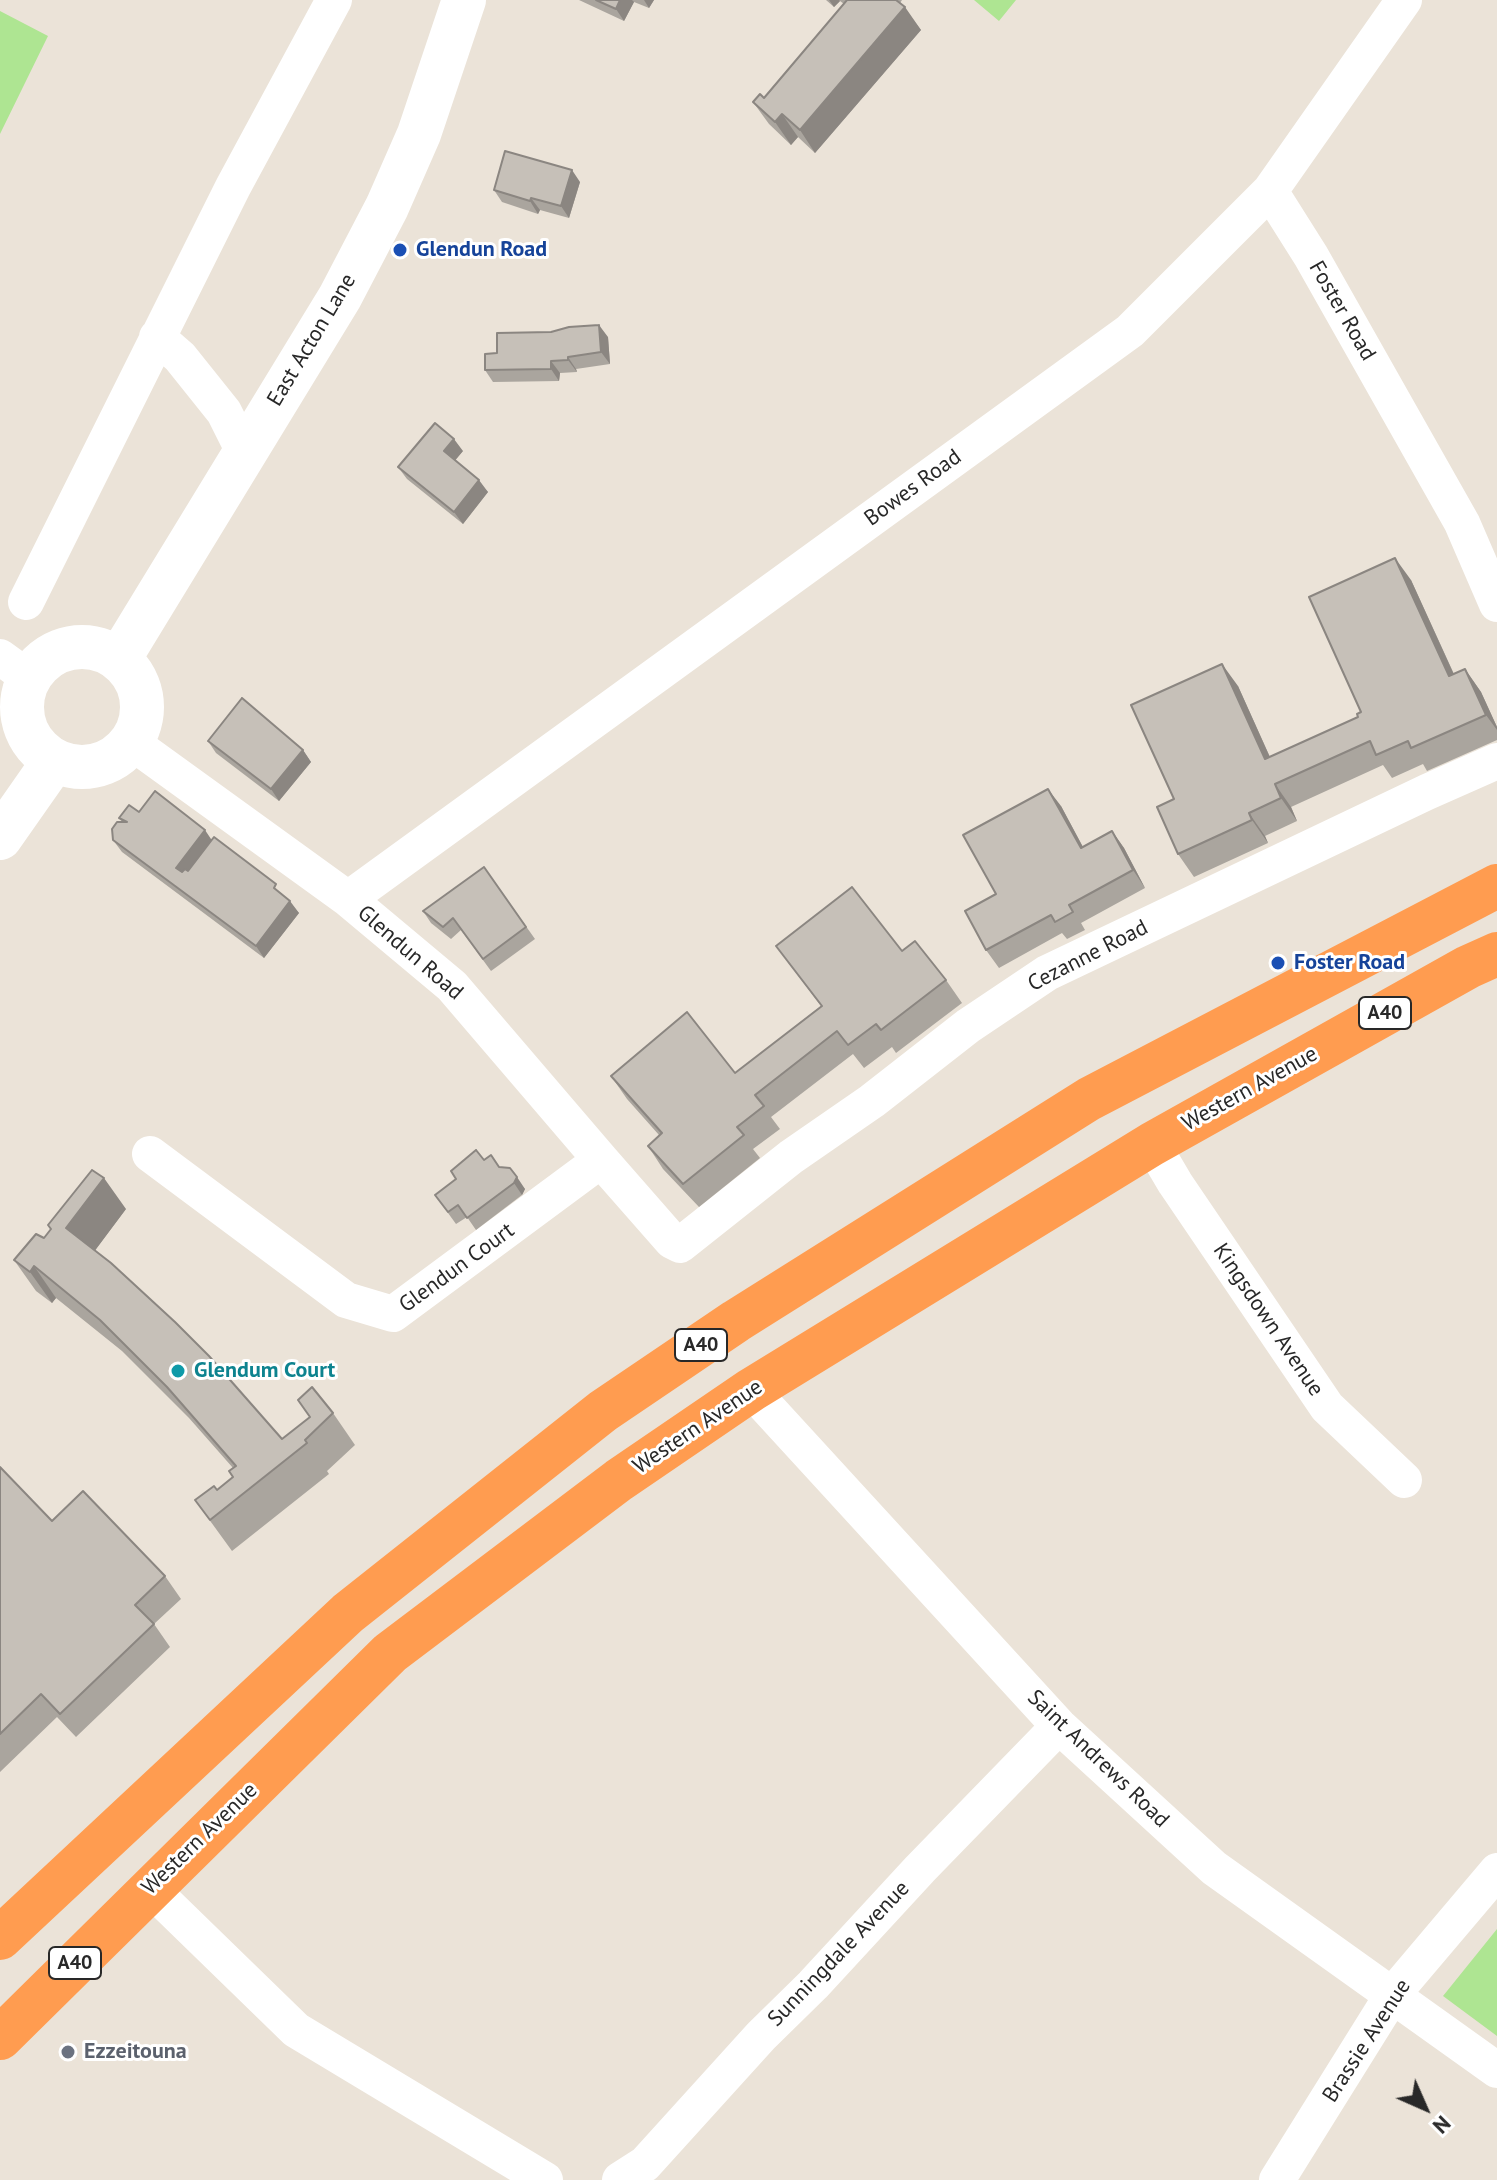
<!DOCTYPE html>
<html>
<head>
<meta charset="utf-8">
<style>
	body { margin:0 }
	#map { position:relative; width:1497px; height:2180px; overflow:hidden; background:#ebe3d8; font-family:"PT Sans",sans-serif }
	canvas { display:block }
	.north { position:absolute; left:1385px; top:2068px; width:80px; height:80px; -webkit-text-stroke:6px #fff; paint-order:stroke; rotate:135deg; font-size:22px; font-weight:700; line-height:32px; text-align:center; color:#282828 }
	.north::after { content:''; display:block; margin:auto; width:28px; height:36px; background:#282828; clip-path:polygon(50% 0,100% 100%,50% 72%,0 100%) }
</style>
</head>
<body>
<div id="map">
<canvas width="1497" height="2180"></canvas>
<div class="north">N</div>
</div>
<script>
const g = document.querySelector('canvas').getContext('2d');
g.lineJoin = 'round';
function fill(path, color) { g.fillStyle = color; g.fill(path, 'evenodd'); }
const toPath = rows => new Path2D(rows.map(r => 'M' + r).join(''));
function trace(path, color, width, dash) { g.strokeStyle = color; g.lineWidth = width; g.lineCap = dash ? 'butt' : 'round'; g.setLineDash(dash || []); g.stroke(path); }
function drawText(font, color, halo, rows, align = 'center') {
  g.font = font + ' "PT Sans",sans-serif'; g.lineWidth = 6; g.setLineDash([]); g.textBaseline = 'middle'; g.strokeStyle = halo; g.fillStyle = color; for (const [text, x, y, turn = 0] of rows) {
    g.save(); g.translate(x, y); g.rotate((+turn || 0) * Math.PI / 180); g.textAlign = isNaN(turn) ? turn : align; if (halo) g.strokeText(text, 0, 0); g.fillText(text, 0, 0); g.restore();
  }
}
const green = toPath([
	[974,0,1016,0,999,21],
	[0,11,48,36,0,134],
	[1497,1929,1497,2036,1443,1996]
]);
const street = toPath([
	[1270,191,1311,256,1462,523,1497,604],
	[157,337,180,357,224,412,244,452],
	[26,602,233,187,334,0],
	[0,657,29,678],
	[131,742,348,899,452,986,601,1160,672,1241,680,1245,791,1157,872,1101,968,1026,1047,973,1427,792,1497,761],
	[348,899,1130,331,1270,191,1404,0],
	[1152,1144,1175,1183,1327,1407,1404,1480],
	[150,1154,346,1300,393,1314,601,1160],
	[751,1390,1059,1726,1214,1868,1497,2070],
	[150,1888,296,2030,545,2180],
	[620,2180,645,2164,761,2036,813,1985,920,1869,1059,1726],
	[1277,2180,1393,1994,1497,1871]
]);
const secondary = toPath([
	'22 707a60 60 0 1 1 120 0a60 60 0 1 1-120 0Z',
	[119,659,340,297,387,207,419,134,464,0],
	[0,838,54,761]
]);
const highway = toPath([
	[0,1938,348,1613,603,1411,736,1321,1089,1099,1497,886],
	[0,2038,390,1653,619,1480,751,1390,1152,1144,1468,967,1497,954]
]);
const wall = toPath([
	[579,0,654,0,649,8,634,2,624,21],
	[826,0,902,0,900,3,921,30,815,153,798,137,791,145,769,124,753,102,764,98,844,4,840,1,834,7],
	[580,182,569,218,540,210,538,214,502,202,494,190],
	[608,337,610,364,576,369,577,372,560,373,559,381,493,382,485,370,497,353],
	[463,451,455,460,488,492,463,524,407,479,398,467],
	[1411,580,1454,674,1465,669,1481,692,1497,727,1497,740,1427,771,1423,764,1392,778,1383,765,1291,807,1297,821,1265,836,1268,843,1194,877,1178,854,1174,799,1238,686,1270,757,1358,717],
	[208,741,303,750,311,762,279,801,216,753],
	[1061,806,1083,847,1112,831,1124,848,1145,888,1081,923,1085,930,1067,939,1062,933,999,968,986,950,996,894],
	[139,812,212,840,283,895,299,913,264,958,122,852,113,840,122,822,119,818],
	[484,867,535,939,491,971,461,930,451,939,431,923,423,911],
	[776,946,902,951,946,980,962,1003,896,1053,892,1047,864,1068,853,1054,771,1117,780,1129,753,1149,760,1158,699,1207,663,1169,648,1146,659,1135,627,1099,611,1076,735,1073,821,1006],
	[484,1160,500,1167,525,1189,522,1195,476,1230,467,1217,456,1224,435,1195],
	[126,1209,95,1250,282,1439,333,1413,355,1445,327,1471,329,1474,232,1551,195,1500,217,1490,233,1477,233,1468,189,1418,122,1351,56,1298,52,1303,36,1291,14,1260,44,1238],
	[0,1467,52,1521,165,1576,181,1599,154,1624,170,1647,76,1737,57,1717,0,1772]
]);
const shadedWall = toPath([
	[620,0,632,0,634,2,624,21,616,9],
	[644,0,654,0,649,8],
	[829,0,839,0,840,1,834,7],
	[905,7,921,30,815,153,800,130],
	[782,114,798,137,791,145,775,122],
	[572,170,580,182,569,218,561,206],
	[531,198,540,210,538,214,530,201],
	[599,325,608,337,610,364,601,352],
	[568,357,576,369,577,372,568,360],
	[551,361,560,373,559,381,551,369],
	[454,439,463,451,453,463,444,451],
	[479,480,488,492,463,524,454,512],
	[1395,558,1411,580,1465,699,1449,676],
	[1222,664,1238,686,1281,782,1265,759],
	[1465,669,1481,692,1497,727,1497,730,1486,715],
	[303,750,311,762,279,801,271,789],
	[1275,784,1291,807,1297,821,1281,798],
	[1048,789,1061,806,1093,866,1081,848],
	[1249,813,1265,836,1268,843,1252,820],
	[205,830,213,842,185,881,176,868],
	[1112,831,1124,848,1145,888,1133,870],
	[290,901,299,913,264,958,256,946],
	[517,1177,525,1189,522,1195,514,1183],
	[104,1178,126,1209,88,1260,66,1228],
	[34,1266,56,1298,52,1303,30,1272]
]);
const building = toPath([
	[596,0,620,0,616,9,596,0],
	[847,0,896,0,905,7,800,130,782,114,775,122,753,102,760,94,764,98,847,0],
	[505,151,572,170,561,206,531,198,530,201,494,190,505,151],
	[599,325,601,352,568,357,568,360,551,361,551,369,485,370,485,354,497,353,497,333,551,332,569,327,599,325],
	[435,423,454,439,444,451,479,480,454,512,398,467,435,423],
	[1395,558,1449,676,1465,669,1486,715,1411,748,1408,741,1376,755,1370,741,1275,784,1281,798,1249,813,1252,820,1178,854,1157,807,1174,799,1131,705,1222,664,1265,759,1358,717,1357,714,1361,712,1309,597,1395,558],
	[242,698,303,750,271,789,208,741,242,698],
	[1048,789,1081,848,1112,831,1133,870,1069,905,1073,912,1055,922,1051,915,986,950,965,911,996,894,963,835,1048,789],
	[155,791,205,830,176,868,182,872,185,869,188,871,214,837,276,884,274,888,290,901,256,946,113,840,112,829,117,822,127,822,119,818,129,805,139,812,155,791],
	[484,867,526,927,483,959,453,918,443,927,423,911,484,867],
	[852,887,902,951,915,941,946,980,881,1030,876,1024,848,1045,837,1031,755,1095,764,1106,737,1127,744,1135,683,1184,648,1146,662,1133,611,1076,687,1012,735,1073,822,1006,776,946,852,887],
	[476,1150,484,1160,491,1155,499,1167,510,1168,517,1177,514,1183,467,1218,458,1205,448,1212,435,1195,456,1179,451,1171,476,1150],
	[92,1170,104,1178,66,1228,111,1263,175,1322,209,1356,282,1439,310,1417,298,1400,312,1387,333,1413,305,1440,307,1443,210,1520,195,1500,214,1486,217,1490,233,1477,229,1471,236,1466,167,1387,100,1320,34,1266,30,1272,14,1260,36,1234,44,1238,51,1229,48,1225,92,1170],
	[0,1467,52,1521,83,1491,165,1576,135,1605,154,1624,60,1714,41,1694,0,1734,0,1467]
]);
const markers = [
	[400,250,8,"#1a4fb4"],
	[1278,963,8,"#1a4fb4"],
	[178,1371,8,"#0f9aa8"],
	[68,2052,8,"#6b7280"]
];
const shields = [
	[1385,1013,52],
	[701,1345,52],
	[75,1963,52]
];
const shieldNames = [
	["A40",1385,1013],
	["A40",701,1345],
	["A40",75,1963]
];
const transitNames = [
	["Glendun Road",416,250],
	["Foster Road",1294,963]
];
const streetNames = [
	["Foster Road",1342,311,60],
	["East Acton Lane",312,340,-59],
	["Bowes Road",913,488,-36],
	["Glendun Road",410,953,41],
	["Cezanne Road",1088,956,-27],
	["Western Avenue",1250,1089,-29],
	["Glendun Court",457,1268,-36],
	["Kingsdown Avenue",1268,1320,56],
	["Western Avenue",698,1427,-34],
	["Saint Andrews Road",1098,1759,44],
	["Western Avenue",200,1839,-44],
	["Sunningdale Avenue",839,1954,-46],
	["Brassie Avenue",1367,2041,-57]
];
const cultureNames = [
	["Glendum Court",194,1371]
];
const worshipNames = [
	["Ezzeitouna",84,2052]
];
fill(green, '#aee592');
trace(street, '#fff', 36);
trace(secondary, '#fff', 44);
trace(highway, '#ff9c50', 44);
fill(wall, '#aaa59e');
fill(shadedWall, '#8b8681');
fill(building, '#c6c0b8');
trace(building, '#8b8681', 2);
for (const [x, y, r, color] of markers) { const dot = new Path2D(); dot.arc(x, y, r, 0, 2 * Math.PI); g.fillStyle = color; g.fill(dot); trace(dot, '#fff', 3); }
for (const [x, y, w] of shields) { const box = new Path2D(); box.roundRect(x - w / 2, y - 16, w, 32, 6); g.fillStyle = '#fff'; g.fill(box); trace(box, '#282828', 2); }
drawText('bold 20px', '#282828', null, shieldNames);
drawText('bold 22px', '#164399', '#fff', transitNames, 'left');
drawText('22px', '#282828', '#fff', streetNames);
drawText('bold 22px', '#0d838f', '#fff', cultureNames, 'left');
drawText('bold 22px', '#5b616d', '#fff', worshipNames, 'left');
</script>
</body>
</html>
